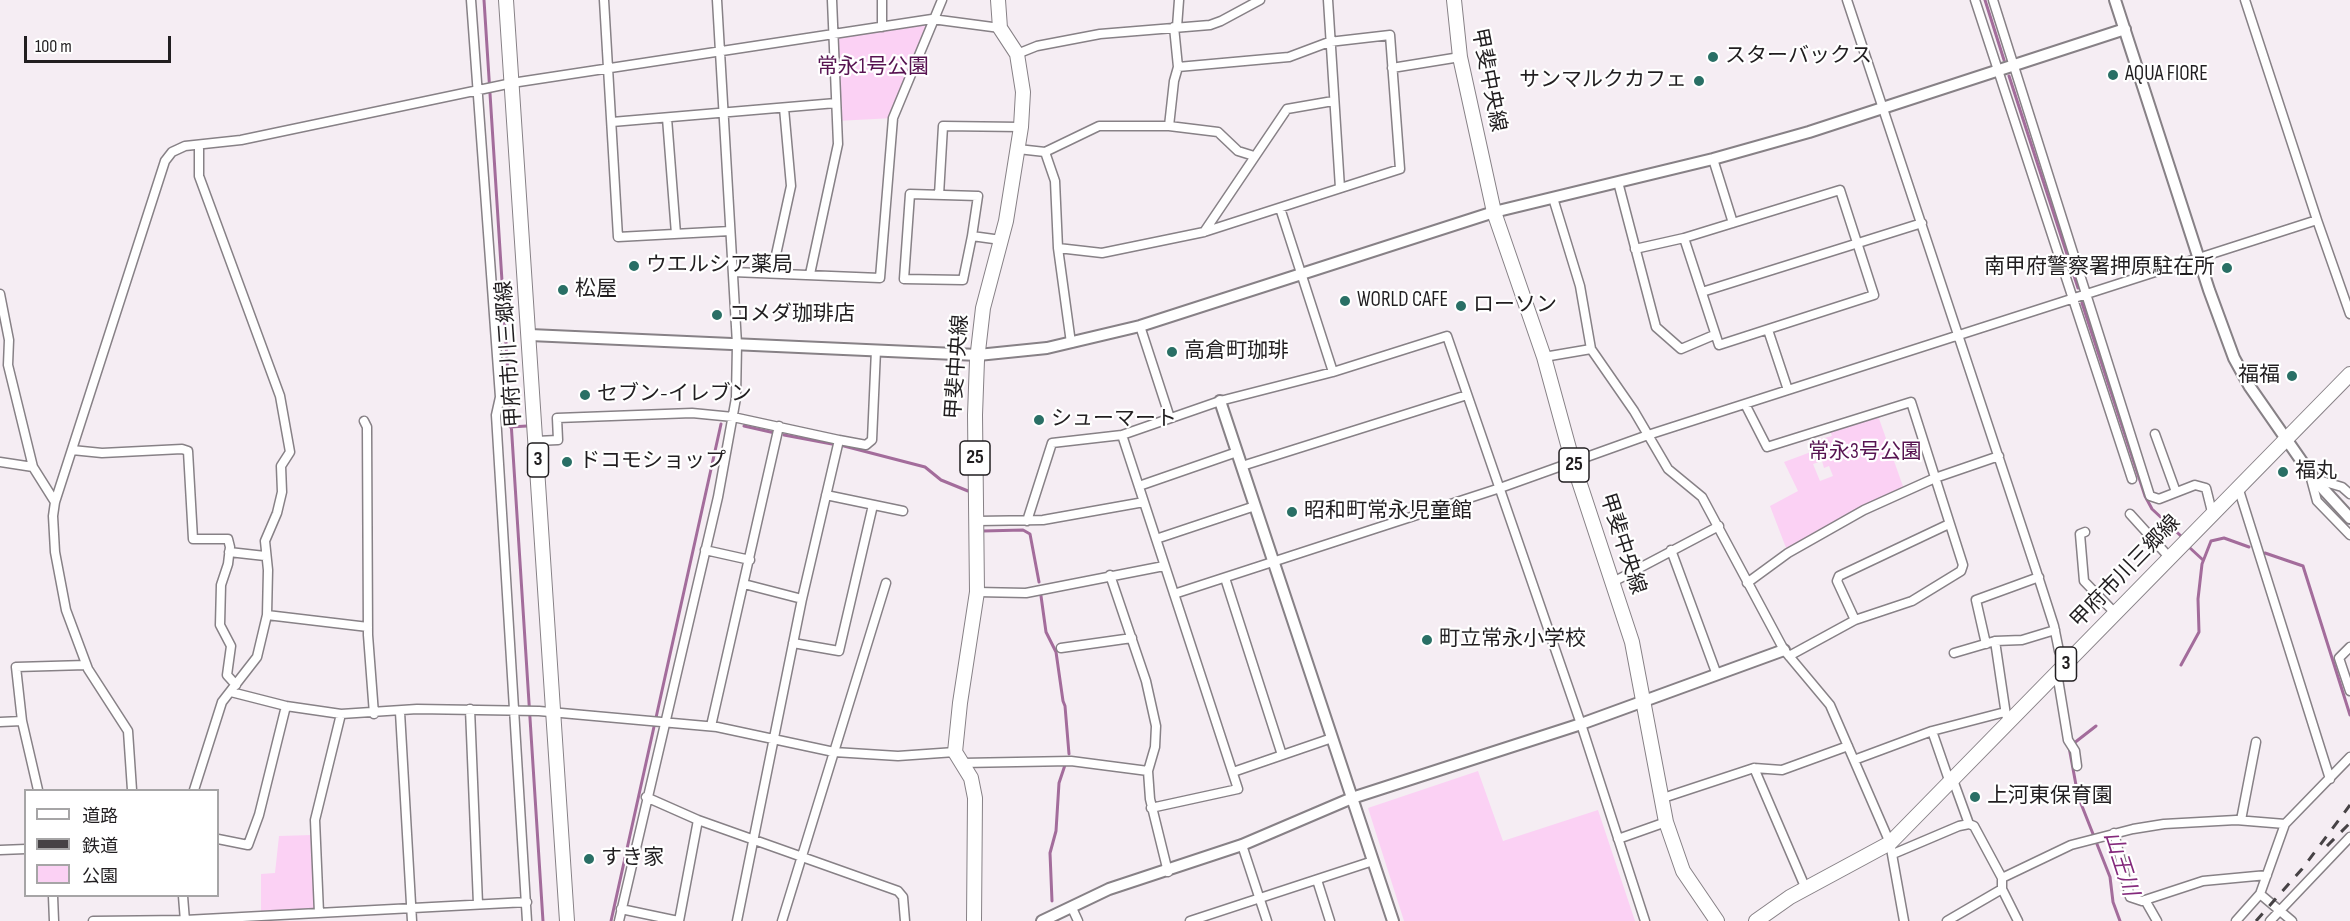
<!DOCTYPE html>
<html>
<head>
<meta charset="utf-8">
<style>
	body { margin:0 }
	#map { position:relative; width:2350px; height:921px; overflow:hidden; background:#f5edf3; font-family:"Sofia Sans Condensed","Noto Sans JP",sans-serif }
	canvas { display:block }
	.legend { position:absolute; left:24px; top:789px; width:195px; height:108px; box-sizing:border-box; background:#fff; border:2px solid #a6a5a6; margin:0; padding:8px 10px; list-style:none; font-size:18px; color:#211e20 }
	.legend li { display:flex; align-items:center; gap:12px; height:30px }
	.legend b { width:30px; border:2px solid #a6a5a6 }
	.scale { position:absolute; left:24px; top:36px; width:147px; height:27px; box-sizing:border-box; border:3px solid #211e20; border-top:0; padding-left:8px; font-size:18px; line-height:21px; white-space:nowrap; color:#211e20; -webkit-text-stroke:4px #fff; paint-order:stroke }
</style>
</head>
<body>
<div id="map">
<canvas width="2350" height="921"></canvas>
<ul class="legend">
<li><b style="height:8px;background:#fff"></b>道路</li>
<li><b style="height:8px;background:#464245"></b>鉄道</li>
<li><b style="height:16px;background:#fbd1f4"></b>公園</li>
</ul>
<div class="scale">100 m</div>
</div>
<script>
const g = document.querySelector('canvas').getContext('2d');
g.lineJoin = 'round';
function fill(path, color) { g.fillStyle = color; g.fill(path, 'evenodd'); }
const toPath = rows => new Path2D(rows.map(r => 'M' + r).join(''));
function trace(path, color, width, dash) { g.strokeStyle = color; g.lineWidth = width; g.lineCap = dash ? 'butt' : 'round'; g.setLineDash(dash || []); g.stroke(path); }
function drawText(font, color, halo, rows, align = 'center') {
  g.font = font + ' "Sofia Sans Condensed","Noto Sans JP",sans-serif'; g.lineWidth = 4.5; g.setLineDash([]); g.textBaseline = 'middle'; g.strokeStyle = halo; g.fillStyle = color; for (const [text, x, y, turn = 0] of rows) {
    g.save(); g.translate(x, y); g.rotate((+turn || 0) * Math.PI / 180); g.textAlign = isNaN(turn) ? turn : align; if (halo) g.strokeText(text, 0, 0); g.fillText(text, 0, 0); g.restore();
  }
}
const green = toPath([
	[932,19,893,118,837,121,834,35],
	[1877,413,1905,492,1788,553,1770,506,1798,491,1784,462,1819,449,1816,440,1832,436,1829,428],
	[1822,461,1824,468,1829,466,1833,476,1820,481,1813,464],
	[1478,771,1503,841,1598,810,1635,921,1404,921,1368,808],
	[312,835,319,913,261,916,261,874,275,873,279,836]
]);
const stream = toPath([
	[484,0,543,921],
	[1985,0,2004,60],
	[2009,76,2078,288],
	[2082,303,2145,496,2152,509,2182,537],
	[744,426,775,433],
	[510,427,527,426],
	[784,435,832,444],
	[844,446,925,467,941,480,968,491],
	[983,531,1023,530,1030,534,1039,582],
	[2190,548,2203,560],
	[2265,553,2303,566,2350,715],
	[1041,596,1046,632,1056,652,1063,701,1065,706,1069,754],
	[2181,665,2199,632,2198,599,2202,564,2211,541,2224,538,2249,547],
	[2096,726,2069,747,2078,796,2110,877,2113,902,2120,921],
	[1052,901,1050,853,1056,831,1059,783,1065,765],
	[611,921,721,424]
]);
const minor = toPath([
	[471,0,500,397,496,415,527,921],
	[604,0,618,237,730,231],
	[1328,0,1340,188],
	[1847,0,2036,570,2054,626,2059,651,2065,664],
	[1975,0,2132,479],
	[1993,0,2150,496,2159,499,2195,485,2206,488,2212,512],
	[2245,0,2317,220],
	[882,27,882,0],
	[1177,27,1179,0],
	[1017,54,1037,46,1100,34,1210,25,1221,21,1260,0],
	[1392,68,1460,57],
	[667,118,676,234],
	[612,122,836,103],
	[1169,126,1174,81,1178,67,1174,27],
	[1018,149,1045,152,1099,126,1169,126,1218,132,1238,151,1254,156],
	[1045,152,1055,181,1058,248],
	[1713,159,1733,223],
	[1618,182,1656,327,1681,349,1714,335],
	[939,195,943,126,1021,127],
	[1553,198,1580,286,1591,349,1634,411,1668,469,1702,497,1784,650,1830,705,1890,843,1904,921],
	[1280,208,1333,372],
	[1204,232,1287,109,1333,101],
	[972,236,978,196,910,194,904,279,963,280,972,236,1001,240],
	[1635,249,1684,238,1840,190,1874,295,1719,345,1684,238],
	[733,272,880,278,893,118,942,0],
	[772,273,791,186,784,108],
	[810,274,838,144,832,0],
	[1702,292,1922,223],
	[0,294,9,340,8,365,33,467,55,502],
	[1140,326,1170,418],
	[1768,330,1788,390],
	[1071,343,1058,248,1102,253,1204,232,1400,169,1390,35,1329,42,1289,57,1178,67],
	[1544,357,1591,349],
	[1745,404,1767,447,1911,402,1963,565,1961,571,1912,601,1855,620,1789,656],
	[364,421,367,427,368,635,374,714],
	[2155,434,2176,492],
	[1122,435,1238,789,1151,808],
	[839,440,866,445,872,440,876,350],
	[536,441,558,440,557,418,692,413,733,417,839,440,802,599,737,921],
	[72,450,102,453,182,449,188,451,193,539,228,539,230,547,228,564,221,585,220,625,231,646,227,675,236,685],
	[0,462,33,467],
	[1242,466,1467,395],
	[2310,475,2317,501,2350,535],
	[2315,479,2342,487,2350,494],
	[1139,486,1237,452],
	[2238,487,2330,779],
	[826,495,903,511],
	[2130,514,2169,557],
	[977,521,1043,520,1144,502],
	[1027,521,1052,443,1122,435,1220,401,1333,372,1447,336,1581,724,1645,921],
	[2085,532,2080,534,2084,581,2115,613],
	[1156,539,1255,506],
	[705,550,750,560],
	[1671,550,1717,675],
	[229,552,265,556],
	[1110,575,1146,681,1156,726,1155,747,1148,771,1150,799,1168,872],
	[1225,578,1282,755],
	[1613,582,1719,526],
	[1747,583,1788,553,1864,510,1935,478,1999,456],
	[744,584,802,599],
	[977,592,1026,593,1164,566],
	[1174,594,1500,488,1648,435,2317,220,2350,314],
	[267,615,368,627],
	[1855,620,1837,581,1839,576,1949,524],
	[1995,641,2006,715],
	[793,643,839,651,873,505],
	[1986,644,1976,600,2039,577],
	[2350,647,2339,658,2350,691],
	[1061,648,1132,638],
	[1954,653,1995,641,2022,640,2055,630],
	[2057,673,2068,740,2075,751,2077,766],
	[231,692,286,706,341,714,417,709,539,711,717,727,834,752,898,756,955,752],
	[470,709,478,904],
	[400,712,412,921],
	[22,721,16,667,86,665],
	[0,722,22,721,38,790],
	[711,726,779,426],
	[1932,731,1950,783],
	[1854,760,1932,731,2005,712],
	[962,763,1071,761,1148,771],
	[1754,768,1806,889],
	[1233,772,1332,738],
	[1953,780,1969,824],
	[132,790,128,731,88,669,66,610,55,552,53,516,55,502,165,161,172,152,185,146,241,140,512,83,932,19,1000,28],
	[194,790,222,702,257,657,267,615,268,570,265,541,277,513,282,492,281,466,290,452,280,396,199,176,199,145],
	[646,797,698,820,898,891,903,897,905,921],
	[1660,799,1754,768,1782,770,1848,746],
	[2241,820,2256,742],
	[2114,833,2130,897,2142,901,2203,881,2267,875],
	[218,839,248,845,259,815,286,706],
	[1618,839,1666,822],
	[1242,845,1267,921],
	[0,850,26,849],
	[1893,854,1959,826,1969,824,1974,826,2002,878,2002,889,1947,921],
	[2002,878,2071,845,2133,829,2164,824,2236,820,2285,824],
	[1317,880,1330,921],
	[2002,889,2018,921],
	[2260,894,2292,921],
	[53,896,54,921],
	[183,896,185,921],
	[2145,900,2157,921],
	[1072,908,1078,921],
	[621,909,678,921],
	[319,913,315,820,341,714],
	[93,921,185,920,527,902],
	[619,921,718,497,736,398,737,344,717,0],
	[679,921,698,820],
	[782,921,886,583],
	[1190,921,1373,861],
	[2236,921,2260,894,2285,824,2350,757],
	[2270,921,2350,837]
]);
const tertiary = toPath([
	[2115,0,2209,290,2234,358,2250,387,2314,479,2350,518],
	[530,335,978,355,1047,348,1140,326,1494,212,1713,159,1809,132,2125,29],
	[1220,401,1393,921],
	[1042,921,1109,889,1242,845,1352,798,1581,724,1784,650]
]);
const primary = toPath([
	[506,0,567,921],
	[1454,0,1460,57,1494,212,1544,357,1573,463,1632,642,1666,822,1683,871,1717,921],
	[974,921,975,798,971,778,955,752,960,703,977,592,975,415,977,360,983,308,1006,221,1021,127,1023,92,1017,54,1000,28,998,0],
	[1756,921,1790,897,1890,843,2350,374]
]);
const rail = toPath([
	[2327,846,2350,823],
	[2256,921,2302,869,2350,805]
]);
const markers = [
	[1713,57,6,"#296f65"],
	[2113,75,6,"#296f65"],
	[1699,81,6,"#296f65"],
	[634,266,6,"#296f65"],
	[2227,268,6,"#296f65"],
	[563,290,6,"#296f65"],
	[1345,301,6,"#296f65"],
	[1461,306,6,"#296f65"],
	[717,315,6,"#296f65"],
	[1172,352,6,"#296f65"],
	[2292,376,6,"#296f65"],
	[585,395,6,"#296f65"],
	[1039,420,6,"#296f65"],
	[567,462,6,"#296f65"],
	[2283,472,6,"#296f65"],
	[1292,512,6,"#296f65"],
	[1427,640,6,"#296f65"],
	[1975,797,6,"#296f65"],
	[589,859,6,"#296f65"]
];
const shields = [
	[975,458,30],
	[538,460,21],
	[1574,465,30],
	[2066,664,21]
];
const shieldNames = [
	["25",975,458],
	["3",538,460],
	["25",1574,465],
	["3",2066,664]
];
const poiNames = [
	["スターバックス",1725,57],
	["AQUA FIORE",2125,75],
	["サンマルクカフェ",1687,81,"right"],
	["ウエルシア薬局",646,266],
	["南甲府警察署押原駐在所",2215,268,"right"],
	["松屋",575,290],
	["WORLD CAFE",1357,301],
	["ローソン",1473,306],
	["コメダ珈琲店",729,315],
	["高倉町珈琲",1184,352],
	["福福",2280,376,"right"],
	["セブン-イレブン",597,395],
	["シューマート",1051,420],
	["ドコモショップ",579,462],
	["福丸",2295,472],
	["昭和町常永児童館",1304,512],
	["町立常永小学校",1439,640],
	["上河東保育園",1987,797],
	["すき家",601,859]
];
const parkNames = [
	["常永1号公園",873,68],
	["常永3号公園",1865,453]
];
const streetNames = [
	["甲斐中央線",1488,80,79],
	["甲府市川三郷線",510,354,-94],
	["甲斐中央線",958,367,-86],
	["甲斐中央線",1622,544,72],
	["甲府市川三郷線",2126,572,-46]
];
const waterNames = [
	["山王川",2120,864,72]
];
fill(green, '#fbd1f4');
trace(stream, '#a36c9b', 3);
trace(minor, '#878186', 11);
trace(tertiary, '#878186', 14);
trace(primary, '#878186', 16);
trace(minor, '#fff', 8);
trace(tertiary, '#fff', 10);
trace(primary, '#fff', 14);
trace(rail, '#464245', 3, [10, 10]);
for (const [x, y, r, color] of markers) { const dot = new Path2D(); dot.arc(x, y, r, 0, 2 * Math.PI); g.fillStyle = color; g.fill(dot); trace(dot, '#fff', 2); }
for (const [x, y, w] of shields) { const box = new Path2D(); box.roundRect(x - w / 2, y - 17, w, 34, 4.5); g.fillStyle = '#fff'; g.fill(box); trace(box, '#211e20', 1.5); }
drawText('bold 20px', '#211e20', null, shieldNames);
drawText('21px', '#211e20', '#fff', poiNames, 'left');
drawText('21px', '#571351', '#fff', parkNames);
drawText('21px', '#211e20', '#fff', streetNames);
drawText('italic 22px', '#842a7c', '#fff', waterNames);
</script>
</body>
</html>
